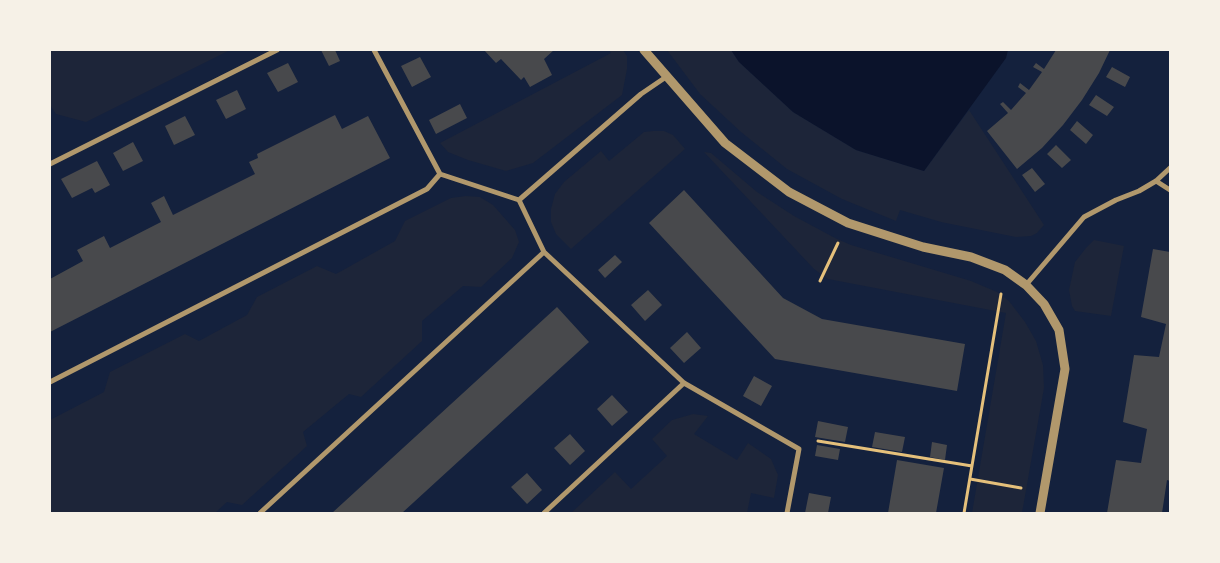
<!DOCTYPE html>
<html>
<head>
<meta charset="utf-8">
<style>
	body { margin:0 }
	#map { position:relative; width:1220px; height:563px; overflow:hidden; background:#14213d; font-family:"Asap Condensed",sans-serif }
	canvas { display:block }
	.frame { position:absolute; inset:0; border:51px solid #f6f1e7; pointer-events:none }
</style>
</head>
<body>
<div id="map">
<canvas width="1220" height="563"></canvas>
<div class="frame"></div>
</div>
<script>
const g = document.querySelector('canvas').getContext('2d');
g.lineJoin = 'round';
function fill(path, color) { g.fillStyle = color; g.fill(path, 'evenodd'); }
const toPath = rows => new Path2D(rows.map(r => 'M' + r).join(''));
function trace(path, color, width, dash) { g.strokeStyle = color; g.lineWidth = width; g.lineCap = dash ? 'butt' : 'round'; g.setLineDash(dash || []); g.stroke(path); }
const green = toPath([
	[50,50,230,50,86,122,56,114,50,105],
	[609,50,623,50,627,56,627,69,622,95,533,163,506,171,468,160,448,152,440,143,611,53],
	[667,50,731,50,739,62,793,112,856,150,924,171,969,110,1044,225,1037,233,1031,236,1016,237,941,222,900,210,896,221,842,199,787,169,741,132,700,94],
	[653,131,664,131,673,135,685,149,571,249,556,234,551,222,551,209,555,194,564,182,601,151,609,161,644,132],
	[704,152,711,153,757,192,794,216,835,238,851,245,971,281,997,292,1009,301,1025,322,1036,341,1043,365,1044,388,1022,513,972,513,1006,313,828,279,814,269],
	[466,196,480,197,493,205,515,230,519,242,512,258,481,287,463,286,422,321,422,341,361,397,349,394,303,432,307,446,242,505,227,502,215,513,50,513,50,420,104,392,110,372,185,334,199,341,247,315,257,297,317,266,336,274,395,241,405,221,451,198],
	[1094,240,1124,246,1111,316,1075,311,1072,306,1069,290,1075,262,1086,248],
	[693,414,708,416,694,434,737,460,748,443,771,459,778,475,774,498,751,493,747,513,571,513,615,472,631,489,667,456,652,439,672,420]
]);
const water = toPath([
	[731,50,1008,50,1006,58,924,171,856,150,793,112,739,62]
]);
const building = toPath([
	[321,50,335,50,340,61,329,66],
	[484,50,554,50,544,59,552,75,530,87,524,77,521,80,501,59,496,63],
	[1056,50,1110,50,1099,73,1082,100,1063,125,1042,148,1017,169,987,131,1008,113,1000,104,1003,102,1011,110,1026,93,1018,87,1020,83,1029,90,1042,72,1033,67,1036,63,1044,69],
	[420,57,431,77,412,87,401,66],
	[288,63,298,82,278,92,267,73],
	[1112,67,1130,77,1125,87,1106,77],
	[237,90,246,109,226,119,216,100],
	[1096,95,1114,107,1107,116,1089,105],
	[460,104,467,118,436,134,429,120],
	[335,115,342,129,368,116,390,158,50,332,50,279,83,261,77,250,104,236,110,248,161,222,151,203,164,196,173,215,255,174,249,162,258,158,257,154],
	[185,116,195,135,174,145,165,126],
	[1077,121,1093,135,1086,144,1070,130],
	[133,142,143,161,123,171,113,153],
	[1056,145,1071,160,1062,168,1047,154],
	[97,161,110,185,95,193,92,188,72,198,61,179],
	[1032,168,1045,184,1035,192,1022,175],
	[684,190,783,298,822,319,965,344,957,391,775,359,649,223],
	[1153,249,1170,252,1170,481,1167,480,1162,513,1107,513,1116,460,1141,463,1147,429,1123,422,1134,355,1159,357,1166,324,1141,317],
	[615,255,622,262,605,278,598,270],
	[648,290,662,305,645,321,631,305],
	[557,307,589,342,402,513,332,513],
	[687,332,701,348,684,363,670,348],
	[754,376,772,386,761,406,743,396],
	[612,395,628,412,612,426,597,409],
	[818,421,848,427,845,442,815,437],
	[875,432,905,437,902,452,872,447],
	[570,434,585,451,570,465,554,448],
	[932,442,947,445,945,460,930,457],
	[817,445,840,449,838,460,815,456],
	[897,460,944,468,936,513,888,513],
	[527,473,542,490,527,504,511,487],
	[809,493,831,497,828,513,805,513]
]);
const path = toPath([
	[820,281,838,243],
	[818,441,972,466],
	[970,479,1021,488],
	[964,513,1001,294]
]);
const minor = toPath([
	[374,50,440,174],
	[50,164,277,50],
	[440,174,519,200,641,94,666,77],
	[1156,181,1170,190],
	[519,200,544,252,684,383,799,449,787,513],
	[1026,285,1084,217,1116,200,1139,191,1156,181,1170,168],
	[50,382,427,189,440,174],
	[260,513,544,252],
	[544,513,684,383]
]);
const tertiary = toPath([
	[644,50,725,143,789,192,848,223,923,247,971,257,1005,270,1026,285,1044,304,1059,330,1065,369,1040,513]
]);
fill(green, '#1d2539');
fill(water, '#0b132b');
fill(building, '#48494c');
trace(path, '#e5c07b', 3);
trace(minor, '#b1986c', 5);
trace(tertiary, '#b1986c', 9);
</script>
</body>
</html>
